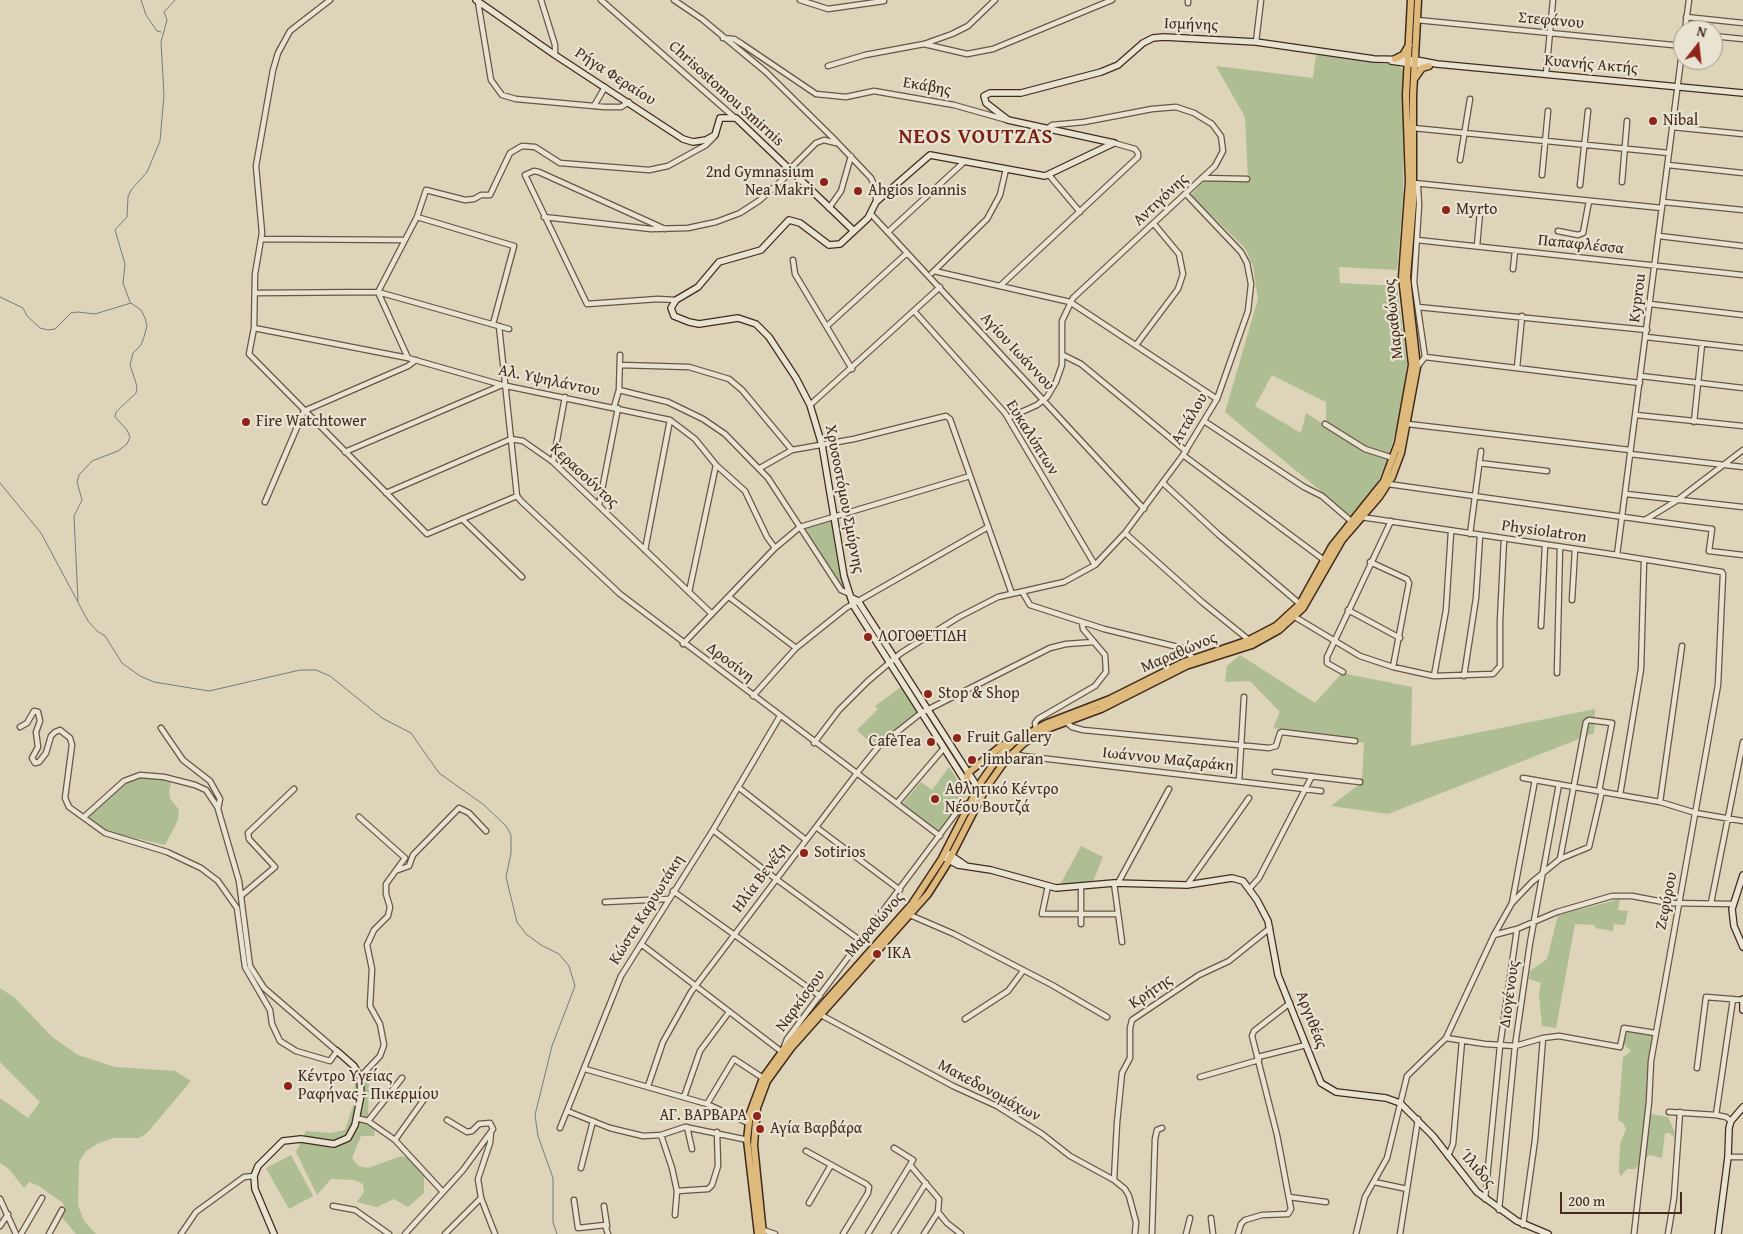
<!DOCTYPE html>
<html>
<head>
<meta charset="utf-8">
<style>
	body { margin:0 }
	#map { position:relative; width:1743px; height:1234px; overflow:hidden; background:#ddd4ba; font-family:"Gentium Book Plus",serif }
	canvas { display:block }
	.north { position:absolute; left:1673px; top:20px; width:50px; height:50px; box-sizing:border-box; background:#e9e3d2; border:1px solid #a6998a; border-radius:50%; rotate:16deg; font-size:14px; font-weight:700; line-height:20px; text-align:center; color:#422a1e }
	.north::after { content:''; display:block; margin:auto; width:18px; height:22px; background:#8f2418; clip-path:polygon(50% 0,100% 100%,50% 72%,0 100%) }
	.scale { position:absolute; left:1560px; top:1192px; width:122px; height:22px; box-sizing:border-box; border:2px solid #422a1e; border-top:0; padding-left:6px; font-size:15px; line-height:18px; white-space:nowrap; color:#422a1e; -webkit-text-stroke:4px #e9e3d2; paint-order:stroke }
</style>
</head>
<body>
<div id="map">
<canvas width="1743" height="1234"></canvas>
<div class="north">N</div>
<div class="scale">200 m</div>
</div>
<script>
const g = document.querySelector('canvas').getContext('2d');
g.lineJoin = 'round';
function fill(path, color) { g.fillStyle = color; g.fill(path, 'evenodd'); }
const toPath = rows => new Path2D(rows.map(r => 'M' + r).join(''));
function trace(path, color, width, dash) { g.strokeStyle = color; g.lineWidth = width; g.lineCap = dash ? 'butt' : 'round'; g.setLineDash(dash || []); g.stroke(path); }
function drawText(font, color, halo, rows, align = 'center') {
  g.font = font + ' "Gentium Book Plus",serif'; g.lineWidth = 4.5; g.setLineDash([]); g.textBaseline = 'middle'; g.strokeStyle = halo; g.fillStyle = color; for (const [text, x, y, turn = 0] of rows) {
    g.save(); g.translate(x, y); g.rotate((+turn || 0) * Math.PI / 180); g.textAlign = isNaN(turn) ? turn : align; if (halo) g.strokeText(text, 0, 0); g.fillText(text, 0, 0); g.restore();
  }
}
const green = toPath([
	[1316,55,1399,66,1404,71,1403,200,1397,270,1339,267,1340,283,1397,286,1407,365,1401,412,1389,455,1365,448,1326,423,1326,402,1272,375,1255,406,1301,433,1306,413,1356,445,1389,458,1374,489,1351,516,1225,412,1258,299,1253,266,1245,248,1191,195,1204,181,1248,181,1245,117,1216,66,1313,78],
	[831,520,843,589,803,526],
	[1240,655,1315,703,1342,673,1412,687,1411,746,1595,709,1594,733,1388,814,1331,806,1362,782,1364,743,1273,728,1280,712,1250,681,1225,682,1227,666],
	[901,687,918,712,875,747,857,730,878,709,875,706],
	[949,767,967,794,939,832,902,804,921,782,932,790],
	[141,776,162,778,169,781,171,784,169,790,170,798,179,810,178,820,165,845,113,833,102,828,88,816,124,783],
	[1081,846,1103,857,1094,879,1090,883,1060,885],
	[1620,899,1618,910,1628,911,1625,925,1614,924,1613,931,1595,928,1595,925,1575,924,1556,1028,1542,1026,1539,995,1541,983,1529,979,1530,971,1547,959,1558,915],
	[0,988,15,998,52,1037,78,1055,115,1067,175,1071,191,1081,147,1133,139,1138,113,1138,97,1144,86,1151,79,1162,78,1205,84,1221,96,1234,76,1234,61,1216,65,1210,63,1203,39,1186,29,1182,24,1188,9,1169,0,1163,0,1098,28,1118,40,1102,0,1062],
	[1626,1032,1653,1035,1645,1113,1668,1117,1675,1133,1673,1137,1670,1133,1665,1133,1662,1158,1649,1155,1635,1169,1627,1169,1621,1176,1619,1172,1620,1144,1626,1129,1623,1123,1618,1120,1623,1057,1631,1051,1623,1044],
	[366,1074,369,1084,368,1120,375,1125,374,1136,361,1136,352,1158,358,1166,368,1168,401,1156,410,1158,424,1172,424,1193,408,1207,394,1199,377,1207,357,1202,364,1192,363,1184,354,1180,331,1179,317,1195,296,1152,306,1131,331,1133,345,1130,354,1103,355,1079],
	[291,1155,313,1196,289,1209,266,1168]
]);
const stream = toPath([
	[141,0,146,15,157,31,161,32],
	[0,297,23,308,27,316,40,328,48,330,55,329,71,313,78,312,95,314,131,303,141,310,145,318,147,326,144,337,141,345,133,353,130,365,137,386,136,393,116,412,115,417,127,430,130,437,127,444,118,451,92,461,79,475,77,482,82,500,74,516,78,601],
	[130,302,123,283,125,264,115,230,127,217,128,197,131,190,147,172,160,141,164,95,161,42,167,20,164,12,175,0],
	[0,483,41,533,88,621,97,631,105,636,122,663,140,676,154,682,209,691,300,670,316,670,330,676,382,718,411,733,439,773,484,805,506,826,511,835,511,853,506,877,517,922,526,934,541,945,559,954,569,966,575,986,552,1046,535,1115,538,1136,553,1178,553,1222,557,1234]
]);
const street = toPath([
	[330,0,290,31,278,53,273,70,256,166,262,233,255,274,254,328,408,358,502,385,670,420,695,439,716,465,745,491,767,537,775,548],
	[541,0,555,45,555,55],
	[601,0,735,118],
	[674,0,702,19,766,72,833,138,871,178,876,189,876,202],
	[800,0,828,9,884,1],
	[478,2,491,80,502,95,516,99,605,107,621,107,629,102],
	[1188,3,1188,0],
	[1686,17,1743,23],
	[1417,20,1683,46],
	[1685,30,1689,0],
	[1713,36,1743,39],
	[723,38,734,39,742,44,816,94,846,97,874,91,954,105,1007,120],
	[1256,42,1261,0],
	[924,44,967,54,993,49,1112,0],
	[828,66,865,55,924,44,952,34,968,26,995,0],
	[1546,74,1553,0],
	[594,106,605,87],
	[1672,127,1743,134],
	[1413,128,1669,153],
	[1460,160,1470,99],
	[1668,165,1743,173],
	[789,170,816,143,824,140,836,143],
	[1049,175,1080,212],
	[1542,175,1548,111],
	[1202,178,1247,179],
	[1622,182,1627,121],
	[1414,183,1662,208],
	[1415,184,1418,187,1419,205,1414,282,1425,357,1417,367],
	[1580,185,1588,111],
	[1663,202,1743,210],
	[829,208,841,191,851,156],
	[871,214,1144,509],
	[417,217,426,190,465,200,474,199,481,195,490,195,510,153,522,146,535,147,560,163,649,170,668,166,706,145,714,137],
	[544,217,651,229,688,228,716,222,740,213,760,200,791,172],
	[665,229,539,172,534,171,525,175,587,304,658,299,676,300],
	[1558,231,1578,235,1583,233,1589,201],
	[888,232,965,161],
	[1659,236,1743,246],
	[261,239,405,240],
	[1417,240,1743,275],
	[1477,246,1480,212],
	[793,260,795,274,852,369],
	[1513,269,1515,251],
	[934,271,1070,302,1217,399],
	[932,273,987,219,1000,195,1006,169],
	[1000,286,1138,157,1138,153,1135,149,1114,143],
	[255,293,378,292,509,329],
	[1650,304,1743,315],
	[1418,307,1647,330],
	[915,312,1005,413,1095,565],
	[499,326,517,496,521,501,620,594,940,836],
	[827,326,907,253],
	[254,328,249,354,427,534,517,496],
	[1646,337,1743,348],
	[1136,345,1178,289,1183,274,1179,254,1154,224],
	[1063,355,1081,364,1186,451],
	[1425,357,1640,383],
	[408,358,378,292,417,217,514,246,493,324],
	[620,365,689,367,729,379,742,390,792,450],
	[1517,368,1522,316],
	[1641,376,1743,388],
	[619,390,668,402,703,419,725,434,768,478,841,590,850,594],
	[810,405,940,287],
	[614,407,619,390,620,355],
	[1636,415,1743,426],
	[1008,418,1037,405,1047,397,1056,382,1062,365,1062,321,1073,298,1215,166,1223,151,1221,136,1212,124,1194,113,1176,107,1152,109,1084,122,1052,125,1048,128],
	[1204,421,1304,487,1322,496,1351,521],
	[1694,422,1702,344],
	[1325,424,1365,449,1393,458],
	[1408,424,1630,450],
	[345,452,502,385],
	[1630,454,1743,467],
	[1183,455,1324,560],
	[553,462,565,397],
	[1479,463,1547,471],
	[760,468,792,450,854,439,946,416,950,419,1012,594],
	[1163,483,1219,535,1300,604],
	[1388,484,1645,520,1676,501,1743,450],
	[386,493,511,439,523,441,553,462,712,614],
	[1626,494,1743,507],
	[265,502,304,411,408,366,416,360],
	[599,505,618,408],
	[1361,517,1617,555,1722,572,1723,574,1718,685,1651,1061,1649,1102,1634,1234],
	[462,519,522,577],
	[1645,520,1712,529,1709,551,1743,555],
	[1125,533,1202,602,1249,640],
	[1470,534,1481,451],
	[645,550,670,420],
	[1617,555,1683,44],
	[1370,562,1407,579,1409,583,1393,667],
	[689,592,716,465],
	[1023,593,1030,605,1104,629,1182,648,1193,658],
	[729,597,796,648],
	[1572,600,1575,550],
	[1348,610,1400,638],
	[1295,617,1360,656,1393,667,1434,676,1493,674,1500,666,1500,621,1504,539],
	[1541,626,1545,545],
	[683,644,775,548,800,527,970,476],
	[1343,672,1327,663,1327,657,1391,521],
	[1557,673,1560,547],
	[1434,676,1446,610,1451,532],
	[1464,676,1476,598,1480,536],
	[753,696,796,648,846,608,988,527],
	[1066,722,1072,727,1083,730,1269,748,1276,746,1280,733,1282,732,1355,741],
	[20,727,27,723,34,711,38,712,40,721,36,732,38,747,32,758,35,763,39,762,46,753,51,736,55,732,60,730,70,738,72,745,65,798,69,807,105,833,167,852,201,868,218,881,237,908,245,967,270,1010,272,1024,280,1041,296,1051,330,1061,337,1051,264,988,250,966,239,881,218,809,220,799,210,781,183,760,161,728],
	[1036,729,1035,723,1038,719,1095,686,1106,672,1105,655,1083,629,1082,622],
	[814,743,839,710,868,681,901,653,928,636,959,617,998,597,1064,582,1095,565,1125,533,1183,455,1217,399,1248,311,1251,284,1247,263,1241,252,1186,194],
	[1012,753,1023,756,1321,791],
	[1275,772,1360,782],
	[1523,778,1660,802,1696,813,1743,821],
	[1239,781,1244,697],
	[738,787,806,840],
	[1620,795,1641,669,1644,560],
	[1660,802,1682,646],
	[897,803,944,748],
	[84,817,124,781,140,775,164,777,195,785,206,790,218,808],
	[359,817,405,858,386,884,386,894,390,907,388,916,374,930,367,945,372,969,370,1006,380,1024,384,1045,380,1056,360,1077],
	[816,827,900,890],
	[713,830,776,879,861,941],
	[1560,859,1586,722,1589,720,1612,723,1599,791],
	[398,870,409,866,413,855,459,808,469,813,486,831],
	[1114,883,1122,942],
	[1118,883,1169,789],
	[1187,885,1249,798],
	[1048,886,1042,914,1118,914],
	[1250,888,1259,878,1312,776],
	[673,891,820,996],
	[242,895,275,867,249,839,248,833,294,789],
	[605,902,668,899],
	[1512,903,1535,780],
	[1711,903,1743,742],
	[910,915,954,934,1052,985,1107,1017],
	[1081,924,1081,887],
	[1494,935,1517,929,1557,912,1612,896,1632,896,1669,903,1733,904],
	[641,944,782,1052,787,1039,962,805,970,803],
	[821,1015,953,1086,997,1106,1042,1134,1070,1156,1114,1180,1125,1189,1129,1196,1136,1222,1135,1234],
	[965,1019,1008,991,1023,971],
	[1446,1038,1485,1044,1515,1046,1543,1038,1559,1036,1620,1047,1624,1028,1655,1033],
	[1258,1057,1306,1045],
	[1697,1068,1706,997,1743,1000],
	[585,1069,707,1104,748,1123],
	[1200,1077,1259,1060],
	[648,1086,663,1042,691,992,857,773,878,747,921,713,1050,648,1066,644,1094,642],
	[684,1097,700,1051,729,1012],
	[707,1104,734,1059,763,1078],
	[567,1111,610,1128,643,1136,661,1135,685,1127,748,1140],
	[1669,1112,1716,1115,1726,1117,1731,1121],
	[1716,1115,1733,999],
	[356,1118,368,1121,395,1140,443,1192],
	[368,1121,402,1078],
	[687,1127,692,1149],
	[560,1128,621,976,713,830,780,716],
	[491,1132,490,1143,478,1179,481,1198,495,1234],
	[661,1135,672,1168,677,1191,675,1215],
	[395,1140,425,1098],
	[806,1151,866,1184,869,1187,868,1193,843,1234],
	[1448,1156,1453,1144,1462,1041],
	[1728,1157,1743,1157],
	[910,1165,939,1199,938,1212,947,1223,961,1234],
	[581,1168,593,1121],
	[1114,1180,1117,1123,1122,1073,1130,1058,1130,1028,1132,1020,1199,975,1229,961,1270,928],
	[1374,1182,1407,1189],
	[677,1191,708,1189,712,1185,718,1166,717,1132],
	[1289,1197,1326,1202],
	[0,1199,16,1234],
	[1485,1199,1500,1046,1517,929],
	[574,1200,578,1228,605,1225,608,1234],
	[809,1203,831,1165],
	[333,1206,355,1210,389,1234],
	[604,1206,607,1226],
	[1499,1210,1515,1046,1530,943,1559,784],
	[1211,1218,1213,1234],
	[1523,1225,1535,1140,1543,1038],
	[0,1226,8,1214],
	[763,1230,775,1234],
	[21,1234,42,1198],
	[49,1234,62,1210],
	[181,1234,196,1212,244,1177,254,1176],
	[405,1234,463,1170,493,1129,490,1123,479,1124,472,1131,467,1132,447,1120],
	[445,1234,481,1198],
	[868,1234,913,1160,894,1148],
	[894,1234,926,1183],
	[924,1234,938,1212],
	[1152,1234,1155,1139,1157,1130,1162,1128],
	[1186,1234,1190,1218],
	[1238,1234,1241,1224,1245,1220,1262,1215,1288,1214,1291,1209,1277,1135,1252,1036,1254,1031,1290,1003],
	[1356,1234,1365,1197,1387,1158,1407,1076,1446,1038,1494,935,1512,903,1532,882,1560,859,1589,847,1602,791],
	[1400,1234,1418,1119],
	[1668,1234,1674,1198,1680,1112]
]);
const secondary = toPath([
	[476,0,555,55,683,139,693,142,706,140,715,135,720,118,736,118,854,231],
	[1391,61,1427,66],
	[1114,143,1008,120,986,103,984,96,990,93,1021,93,1101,72,1118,65,1143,43,1153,38,1164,37,1256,42,1374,59,1416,60,1437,64,1743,93],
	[852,598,858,601,980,791],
	[979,803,853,605,844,576,822,445,810,405,796,378,769,337,756,324,738,318,699,324,689,322,674,316,671,308,676,300,698,287,719,262,761,250,789,220,800,223,829,245,840,244,868,218,876,202,930,155,1045,176,1114,143],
	[946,852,965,865],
	[945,858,958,865,991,870,1056,888,1114,883,1187,885,1232,878,1243,881,1257,900,1268,921,1278,975,1321,1083,1336,1092,1386,1098,1400,1103,1433,1136,1477,1192,1517,1221,1548,1234],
	[1743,875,1732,909,1734,926,1743,947],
	[1743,999,1743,1010],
	[274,1234,255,1189,254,1176,258,1166,283,1141,301,1139,334,1144,348,1138,355,1125,361,1095,360,1077,354,1066,337,1051],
	[1718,1234,1728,1157,1729,1128,1731,1121,1743,1107]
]);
const primary = toPath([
	[1395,59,1403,55,1409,45],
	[1415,78,1422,68,1429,66],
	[966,782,968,773,1001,746,1013,741],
	[758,1234,747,1140,750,1113,763,1078,787,1045,912,904,941,860,981,782,999,756,1014,742,1045,724,1110,699,1184,662,1249,640,1276,626,1300,604,1332,546,1384,481,1398,443,1412,365,1402,277,1409,182,1406,95,1411,0],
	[763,1234,754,1145,757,1108,767,1081,791,1048,928,894,947,864,986,788,1005,761,1024,743,1047,729,1101,709,1186,666,1252,645,1279,630,1303,608,1342,540,1379,497,1392,477,1401,453,1417,367,1407,277,1413,204,1413,96,1418,0]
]);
const markers = [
	[1653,121,5,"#8f2418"],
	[824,182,5,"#8f2418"],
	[858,191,5,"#8f2418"],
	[1446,210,5,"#8f2418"],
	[246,422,5,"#8f2418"],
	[868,637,5,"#8f2418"],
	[928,694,5,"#8f2418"],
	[957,738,5,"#8f2418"],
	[931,742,5,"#8f2418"],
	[972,760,5,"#8f2418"],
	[935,799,5,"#8f2418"],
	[804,853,5,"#8f2418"],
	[877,954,5,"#8f2418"],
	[288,1086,5,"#8f2418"],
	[757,1116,5,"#8f2418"],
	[760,1129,5,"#8f2418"]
];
const streetNames = [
	["Στεφάνου",1551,21,5],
	["Ισμήνης",1191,25,2],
	["Κυανής Ακτής",1591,65,5],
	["Ρήγα Φεραίου",615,77,33],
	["Εκάβης",927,87,10],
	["Chrisostomou Smirnis",726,94,42],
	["Αντιγόνης",1161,200,-43],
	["Παπαφλέσσα",1581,245,6],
	["Kyprou",1638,298,-83],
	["Μαραθώνος",1394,319,-96],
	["Αγίου Ιωάννου",1017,352,47],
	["Αλ. Υψηλάντου",549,381,12],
	["Αττάλου",1190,419,-60],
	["Ευκαλύπτων",1032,438,58],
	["Κερασούντος",584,476,43],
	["Χρυσοστόμου Σμύρνης",844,499,79],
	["Physiolatron",1544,532,8],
	["Μαραθώνος",1179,653,-23],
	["Δροσίνη",730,663,37],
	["Ιωάννου Μαζαράκη",1168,760,6],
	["Ηλία Βενέζη",761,878,-53],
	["Ζεφύρου",1667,901,-79],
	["Κώστα Καρυωτάκη",647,910,-58],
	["Μαραθώνος",875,925,-49],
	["Κρήτης",1151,992,-34],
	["Διογένους",1510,994,-82],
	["Ναρκίσσου",801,1001,-54],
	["Αργιθέας",1311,1020,69],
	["Μακεδονομάχων",989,1091,28],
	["Ίλιδος",1477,1169,49]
];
const poiNames = [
	["Nibal",1663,121],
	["2nd Gymnasium",814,173,"right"],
	["Nea Makri",814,191,"right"],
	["Ahgios Ioannis",868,191],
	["Myrto",1456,210],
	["Fire Watchtower",256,422],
	["ΛΟΓΟΘΕΤΙΔΗ",878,637],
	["Stop & Shop",938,694],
	["Fruit Gallery",967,738],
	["CafèTea",921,742,"right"],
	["Jimbaran",982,760],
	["Αθλητικό Κέντρο",945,790],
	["Νέου Βουτζά",945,808],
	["Sotirios",814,853],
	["ΙΚΑ",887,954],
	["Κέντρο Υγείας",298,1077],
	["Ραφήνας - Πικερμίου",298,1095],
	["ΑΓ. ΒΑΡΒΑΡΑ",747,1116,"right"],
	["Αγία Βαρβάρα",770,1129]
];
const districtNames = [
	["NEOS VOUTZAS",976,138]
];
fill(green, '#aebd92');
trace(stream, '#747e7b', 1);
trace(street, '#695445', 7);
trace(secondary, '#422a1e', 8);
trace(primary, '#422a1e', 9);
trace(street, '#e9e3d2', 4.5);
trace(secondary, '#e9e3d2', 5.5);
trace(primary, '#deba7d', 6);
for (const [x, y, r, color] of markers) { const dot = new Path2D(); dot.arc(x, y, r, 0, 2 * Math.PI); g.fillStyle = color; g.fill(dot); trace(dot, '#e9e3d2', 2); }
drawText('16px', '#422a1e', '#e9e3d2', streetNames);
drawText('16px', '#422a1e', '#e9e3d2', poiNames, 'left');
g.letterSpacing = '1px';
drawText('bold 21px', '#7a1f14', '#e9e3d2', districtNames);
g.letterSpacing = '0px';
</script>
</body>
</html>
